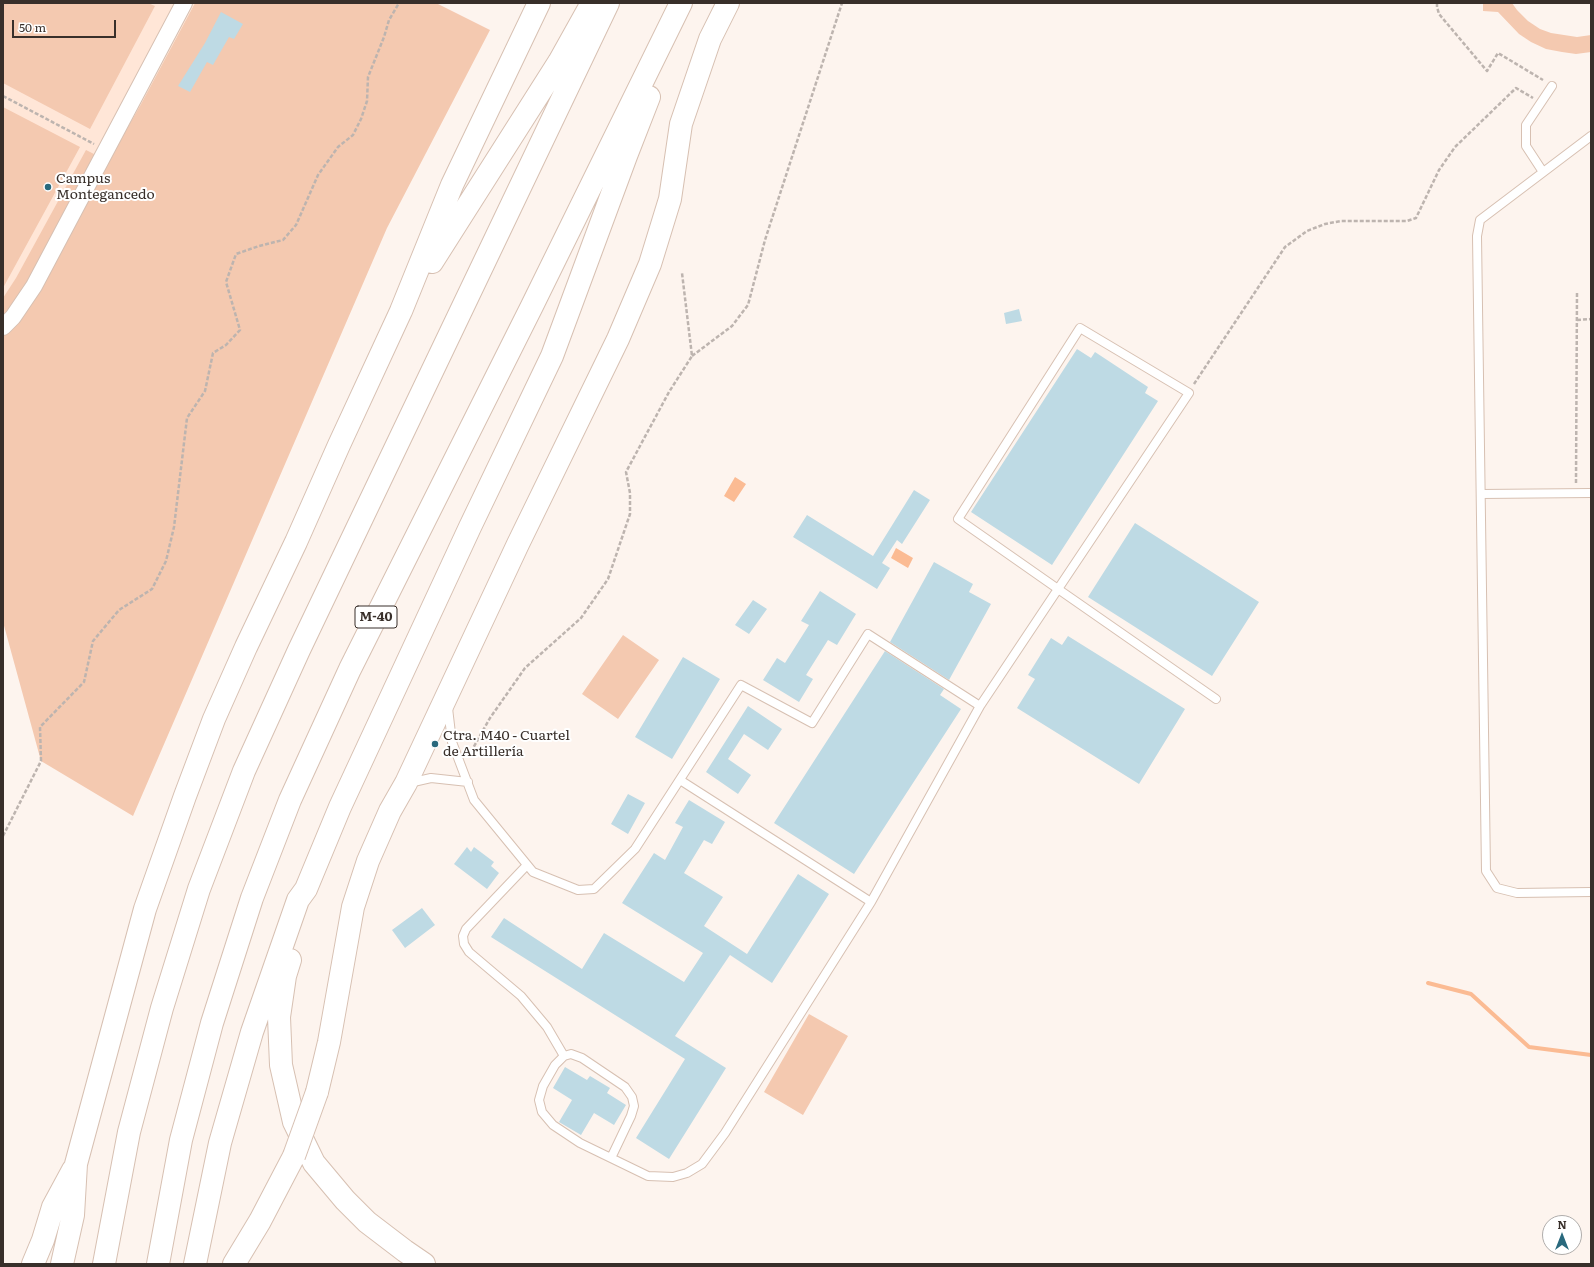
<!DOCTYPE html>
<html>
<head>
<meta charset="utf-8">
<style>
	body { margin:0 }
	#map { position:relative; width:1594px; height:1267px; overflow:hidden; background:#fdf4ee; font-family:Literata,serif }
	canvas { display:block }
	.frame { position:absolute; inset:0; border:4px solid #382f2a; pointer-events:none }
	.north { position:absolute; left:1542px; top:1215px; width:40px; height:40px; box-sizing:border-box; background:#fff; border:1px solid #afacaa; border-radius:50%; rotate:0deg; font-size:11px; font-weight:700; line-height:16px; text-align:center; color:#382f2a }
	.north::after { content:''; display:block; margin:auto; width:14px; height:18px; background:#29697d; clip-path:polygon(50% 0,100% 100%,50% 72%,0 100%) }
	.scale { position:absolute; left:12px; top:20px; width:104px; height:18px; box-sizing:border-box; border:2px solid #382f2a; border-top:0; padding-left:5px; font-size:12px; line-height:14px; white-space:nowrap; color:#382f2a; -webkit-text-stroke:3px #fff; paint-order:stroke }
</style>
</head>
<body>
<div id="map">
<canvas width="1594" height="1267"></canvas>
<div class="frame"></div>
<div class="north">N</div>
<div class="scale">50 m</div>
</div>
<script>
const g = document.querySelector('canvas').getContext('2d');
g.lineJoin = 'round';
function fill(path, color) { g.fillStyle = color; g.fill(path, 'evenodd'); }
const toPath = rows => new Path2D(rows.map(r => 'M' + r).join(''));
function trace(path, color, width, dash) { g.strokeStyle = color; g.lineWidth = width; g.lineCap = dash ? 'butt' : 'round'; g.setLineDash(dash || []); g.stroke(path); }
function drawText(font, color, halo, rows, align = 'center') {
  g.font = font + ' Literata,serif'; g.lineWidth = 4; g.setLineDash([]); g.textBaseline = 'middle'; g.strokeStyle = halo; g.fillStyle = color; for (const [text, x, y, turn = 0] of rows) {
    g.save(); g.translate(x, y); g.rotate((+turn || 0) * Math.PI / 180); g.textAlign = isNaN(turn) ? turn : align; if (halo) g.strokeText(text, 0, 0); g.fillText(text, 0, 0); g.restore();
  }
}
const built = toPath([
	[3,3,195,3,141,104,74,221,3,334]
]);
const green = toPath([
	[3,3,148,3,155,6,90,129,3,83],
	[195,3,436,3,490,30,387,228,133,816,41,761,3,622,3,335,74,221,141,104],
	[1483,3,1512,3,1517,10,1528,21,1540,29,1551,33,1577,37,1591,35,1591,52,1576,54,1562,52,1546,49,1531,42,1519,34,1498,12,1483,11],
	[3,107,80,147,3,288],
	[86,150,96,155,33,272,21,292,3,316,3,298,16,278],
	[623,635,659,660,618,719,582,694],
	[809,1014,848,1036,803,1115,764,1092]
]);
const water = toPath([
	[735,477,746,484,734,502,724,496],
	[896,548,913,558,908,568,891,558]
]);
const stream = toPath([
	[1428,983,1471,994,1529,1047,1591,1055]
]);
const building = toPath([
	[221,12,243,24,234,39,229,37,213,65,207,62,190,92,178,86,205,43],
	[1019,309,1022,321,1006,324,1004,313],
	[1077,349,1091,358,1095,352,1148,387,1145,393,1158,401,1052,565,971,512],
	[914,490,930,500,902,544,897,540,882,563,890,568,877,589,793,537,807,515,873,556],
	[1135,523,1259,602,1212,676,1088,597],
	[934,562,973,584,969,592,991,604,949,680,890,642],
	[820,591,856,614,837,645,828,640,806,675,813,679,799,702,763,680,777,658,785,663,809,625,801,621],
	[753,600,767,609,749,634,735,625],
	[1068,636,1185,709,1139,784,1017,708,1035,679,1028,675,1051,638,1062,645],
	[885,651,944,689,940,695,961,709,854,874,774,823],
	[683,657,720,679,672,759,635,737],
	[748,706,782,729,768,750,744,734,728,759,751,775,738,794,706,772],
	[628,794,645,803,628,834,611,824],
	[689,800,725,822,712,844,704,840,684,873,723,897,704,926,747,954,798,874,829,894,772,983,730,955,675,1036,726,1068,669,1159,636,1138,685,1059,491,937,504,918,582,969,604,933,684,982,703,953,622,903,654,853,665,860,683,827,675,823],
	[467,847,471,852,474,847,494,862,491,866,499,873,487,889,454,864],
	[422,908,435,925,405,948,392,930],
	[565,1067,587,1080,590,1076,610,1088,607,1093,626,1105,614,1125,594,1113,581,1135,559,1122,572,1100,553,1088]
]);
const path = toPath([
	[1437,3,1437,7,1439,14,1487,71,1498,53,1543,80],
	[3,96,94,144],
	[1577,320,1591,319],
	[692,356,732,326,748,305,765,240,842,3],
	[1194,384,1285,247,1307,231,1325,224,1341,221,1407,221,1416,218,1439,170,1455,147,1516,88,1533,98],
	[1576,483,1577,292],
	[468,757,490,718,525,668,581,618,608,579,630,514,630,493,626,472,669,392,692,356,682,273],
	[3,836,41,761,40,727,84,682,93,641,119,610,152,589,166,561,174,527,187,418,205,391,213,353,226,345,240,330,226,282,236,254,259,246,283,240,296,225,318,175,338,147,353,135,361,119,367,101,368,77,384,37,389,20,399,3]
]);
const service = toPath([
	[1591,136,1480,220,1477,236,1486,871,1497,888,1517,893,1591,892],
	[1543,172,1526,146,1526,125,1552,86],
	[1481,494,1591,493],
	[448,708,452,742,474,800,533,872,578,890,594,889,635,849,741,685,812,723,868,634,980,706],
	[680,780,871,902],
	[409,783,431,778,468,782],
	[527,865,466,929,463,936,464,944,469,952,521,996,547,1027,564,1056],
	[611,1158,631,1116,634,1106,632,1097,625,1087,582,1058,571,1054,564,1056,555,1065,543,1086,539,1100,542,1112,553,1125,580,1143,648,1176,673,1177,687,1173,702,1164,725,1133,871,902,980,706,1058,589,1189,393,1080,328,958,519,1058,589,1216,699]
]);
const minor = toPath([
	[3,327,13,317,34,286,184,3]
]);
const motorway = toPath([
	[432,262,559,62,592,3],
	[290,960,285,976,279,1017,281,1065,294,1122,314,1163,345,1200,367,1222,405,1251,424,1264],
	[317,1092,329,1042,353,907,368,861,390,811,406,783,518,544,618,339,650,264,670,199,681,124,710,39,728,3],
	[33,1264,43,1240,53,1207,73,1170],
	[62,1264,73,1215,76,1164,145,909,185,796,214,719,246,647,296,542,339,445,401,311,452,185,539,3],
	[104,1264,129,1132,162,1008,199,889,244,771,299,650,608,3],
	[158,1264,181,1140,212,1023,252,898,290,800,350,669,532,306,681,3],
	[195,1264,220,1143,252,1032,298,900,306,889,340,807,470,527,552,356,626,156,649,97],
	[234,1264,260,1221,294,1156]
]);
const motorwayBridge = toPath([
	[294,1156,317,1092]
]);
const markers = [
	[48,187,4,"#29697d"],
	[435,744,4,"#29697d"]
];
const shields = [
	[376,617,42]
];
const shieldNames = [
	["M-40",376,617]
];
const poiNames = [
	["Campus",56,179],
	["Montegancedo",56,195],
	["Ctra. M40 - Cuartel",443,736],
	["de Artillería",443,752]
];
fill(built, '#ffe6d7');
fill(green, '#f4c9b0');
fill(water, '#fbbb93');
trace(stream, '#fbbb93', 4);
fill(building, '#bedae4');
trace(service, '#d7c0b2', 10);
trace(minor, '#d7c0b2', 18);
trace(motorway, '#d7c0b2', 24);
trace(path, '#bdb4af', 2.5, [4, 2]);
trace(service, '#fff', 8);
trace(minor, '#fff', 16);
trace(motorway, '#fff', 22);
trace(motorwayBridge, '#d7c0b2', 24, []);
trace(motorwayBridge, '#fff', 22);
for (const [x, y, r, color] of markers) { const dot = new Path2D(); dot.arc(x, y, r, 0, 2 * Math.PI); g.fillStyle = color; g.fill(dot); trace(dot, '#fff', 1.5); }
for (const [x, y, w] of shields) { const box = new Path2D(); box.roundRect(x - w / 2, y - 11, w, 22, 3); g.fillStyle = '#fff'; g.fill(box); trace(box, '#382f2a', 1); }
drawText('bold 13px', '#382f2a', null, shieldNames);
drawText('14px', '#382f2a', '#fff', poiNames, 'left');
</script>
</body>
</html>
